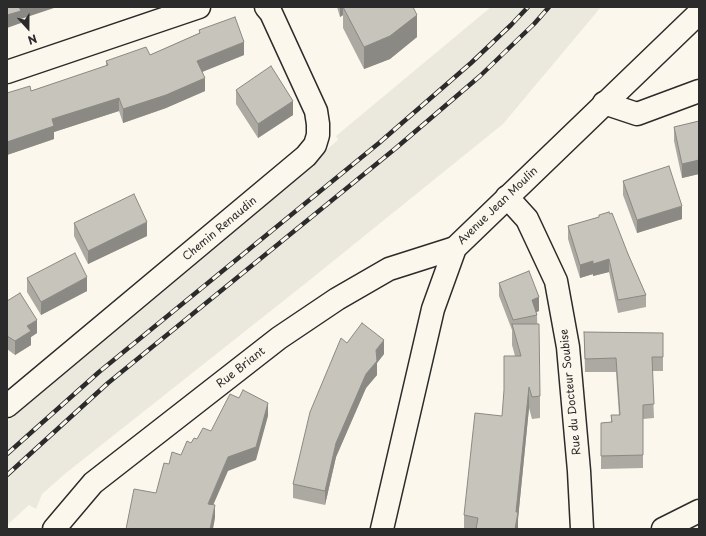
<!DOCTYPE html>
<html>
<head>
<meta charset="utf-8">
<style>
	body { margin:0 }
	#map { position:relative; width:706px; height:536px; overflow:hidden; background:#fbf7ec; font-family:"Playpen Sans",sans-serif }
	canvas { display:block }
	.frame { position:absolute; inset:0; border:8px solid #2b2b2b; pointer-events:none }
	.north { position:absolute; left:8px; top:8px; width:40px; height:40px; -webkit-text-stroke:3px #fbf7ec; paint-order:stroke; rotate:159deg; font-size:11px; font-weight:700; line-height:16px; text-align:center; color:#2b2b2b }
	.north::after { content:''; display:block; margin:auto; width:14px; height:18px; background:#2b2b2b; clip-path:polygon(50% 0,100% 100%,50% 72%,0 100%) }
</style>
</head>
<body>
<div id="map">
<canvas width="706" height="536"></canvas>
<div class="frame"></div>
<div class="north">N</div>
</div>
<script>
const g = document.querySelector('canvas').getContext('2d');
g.lineJoin = 'round';
function fill(path, color) { g.fillStyle = color; g.fill(path, 'evenodd'); }
const toPath = rows => new Path2D(rows.map(r => 'M' + r).join(''));
function trace(path, color, width, dash) { g.strokeStyle = color; g.lineWidth = width; g.lineCap = dash ? 'butt' : 'round'; g.setLineDash(dash || []); g.stroke(path); }
function drawText(font, color, halo, rows, align = 'center') {
  g.font = font + ' "Playpen Sans",sans-serif'; g.lineWidth = 4; g.setLineDash([]); g.textBaseline = 'middle'; g.strokeStyle = halo; g.fillStyle = color; for (const [text, x, y, turn = 0] of rows) {
    g.save(); g.translate(x, y); g.rotate((+turn || 0) * Math.PI / 180); g.textAlign = isNaN(turn) ? turn : align; if (halo) g.strokeText(text, 0, 0); g.fillText(text, 0, 0); g.restore();
  }
}
const built = toPath([
	[491,7,601,7,503,124,306,283,66,473,42,494,36,509,29,505,7,525,7,422,338,140,336,136]
]);
const minor = toPath([
	[7,72,199,7],
	[604,103,637,114,699,91],
	[507,197,527,219,556,281,568,347,579,471,582,529],
	[7,406,306,156,315,145,318,135,318,124,316,111,271,13,266,7],
	[54,529,93,483,279,338,337,299,389,269,455,248],
	[663,529,699,511]
]);
const major = toPath([
	[382,529,433,309,455,248,699,13]
]);
const rail = toPath([
	[7,454,99,372,379,143,471,63,511,25,528,7],
	[7,475,108,383,396,148,480,76,534,24,549,7]
]);
const wall = toPath([
	[337,7,413,7,417,37,390,59,364,69,343,28,343,15,340,17],
	[199,30,244,55,202,72,205,91,166,108,123,123,119,111,54,132,54,139,7,155,7,93,31,91,106,66,106,61,150,55,199,33],
	[236,90,293,115,258,138,236,104],
	[699,121,699,174,682,178,674,141,674,127],
	[623,181,682,219,637,233,623,195],
	[599,215,628,254,646,295,646,307,618,313,609,272,593,276,593,274,580,278,568,239,568,226,599,217],
	[74,223,147,236,88,264,74,236],
	[27,278,87,291,41,315,27,292],
	[499,283,539,311,536,312,537,315,540,396,540,418,532,419,529,408,518,519,518,529,464,529,464,515,502,416,515,356,512,345,512,330,499,296],
	[7,301,37,333,31,337,31,345,15,355,7,349],
	[584,332,663,333,663,371,652,371,654,418,643,419,643,468,601,469,601,423,611,422,611,415,619,415,616,372,585,372],
	[347,343,384,354,377,363,377,375,366,388,336,457,325,505,293,498,293,484]
]);
const shadedWall = toPath([
	[20,7,57,7,21,19,21,23,7,28,7,15],
	[340,7,343,7,343,15,340,17],
	[417,15,417,37,390,59,364,69,364,47],
	[244,42,244,55,197,74,197,61],
	[205,78,205,91,166,108,123,123,123,109],
	[119,98,119,111,54,132,54,139,7,155,7,142,52,119],
	[293,101,293,115,258,138,258,124],
	[699,160,699,174,682,178,682,164],
	[682,206,682,219,637,233,637,220],
	[147,222,147,236,88,264,88,251],
	[609,259,609,272,593,276,593,264],
	[593,261,593,274,580,278,580,265],
	[87,277,87,291,41,315,41,302],
	[539,297,539,311,532,314,532,300],
	[37,320,37,333,31,337,31,345,15,355,15,341,27,326],
	[384,340,384,354,377,363,377,375,366,388,336,457,325,505,325,491,336,443,376,350],
	[529,387,529,408,518,519,518,529,515,529,516,512],
	[268,403,268,416,256,460,228,471,208,517,208,504,228,457],
	[215,505,215,518,213,529,210,529]
]);
const building = toPath([
	[7,7,20,7,19,7,21,11,7,15,7,7],
	[343,7,413,7,417,15,390,36,364,47,343,7],
	[235,17,244,42,197,61,205,78,166,95,123,109,119,98,52,119,54,126,7,142,7,93,30,86,31,91,108,65,106,61,146,47,150,55,200,33,199,30,235,17],
	[271,66,293,101,258,124,236,90,271,66],
	[699,121,699,160,682,164,674,127,699,121],
	[669,166,682,206,637,220,623,181,669,166],
	[134,194,147,222,88,251,74,223,134,194],
	[609,212,610,214,612,213,628,254,646,295,618,300,609,259,593,264,593,261,580,265,568,226,599,217,599,215,609,212],
	[75,253,87,277,41,302,27,278,75,253],
	[529,271,539,297,532,300,537,315,513,320,499,283,529,271],
	[20,293,37,320,27,326,31,331,15,341,7,336,7,301,20,293],
	[362,323,384,340,376,350,377,361,366,374,336,443,325,491,293,484,310,412,341,338,347,343,362,323],
	[512,324,539,324,540,396,532,397,529,387,516,512,518,512,515,529,476,529,478,518,464,515,475,413,502,416,504,390,504,356,521,356,512,324],
	[584,332,663,333,663,357,652,357,654,404,643,405,643,455,601,456,601,423,612,422,611,415,620,415,616,358,585,359,584,332],
	[243,390,268,403,256,447,228,457,208,504,215,505,210,529,126,529,134,489,156,493,164,463,169,464,172,452,181,455,187,441,191,443,194,438,197,439,203,428,211,431,230,394,239,398,243,390]
]);
const streetNames = [
	["Avenue Jean Moulin",498,206,-44],
	["Chemin Renaudin",220,229,-40],
	["Rue Briant",241,368,-38],
	["Rue du Docteur Soubise",571,392,-96]
];
fill(built, '#ebe8de');
trace(minor, '#2b2b2b', 25);
trace(major, '#2b2b2b', 25);
trace(minor, '#fbf7ec', 22);
trace(major, '#fbf7ec', 22);
trace(rail, '#2b2b2b', 4.5);
trace(rail, '#fbf7ec', 3, [9]);
fill(wall, '#aba9a2');
fill(shadedWall, '#8b8984');
fill(building, '#c7c4bc');
trace(building, '#8b8984', 1);
drawText('11px', '#2b2b2b', '#fbf7ec', streetNames);
</script>
</body>
</html>
